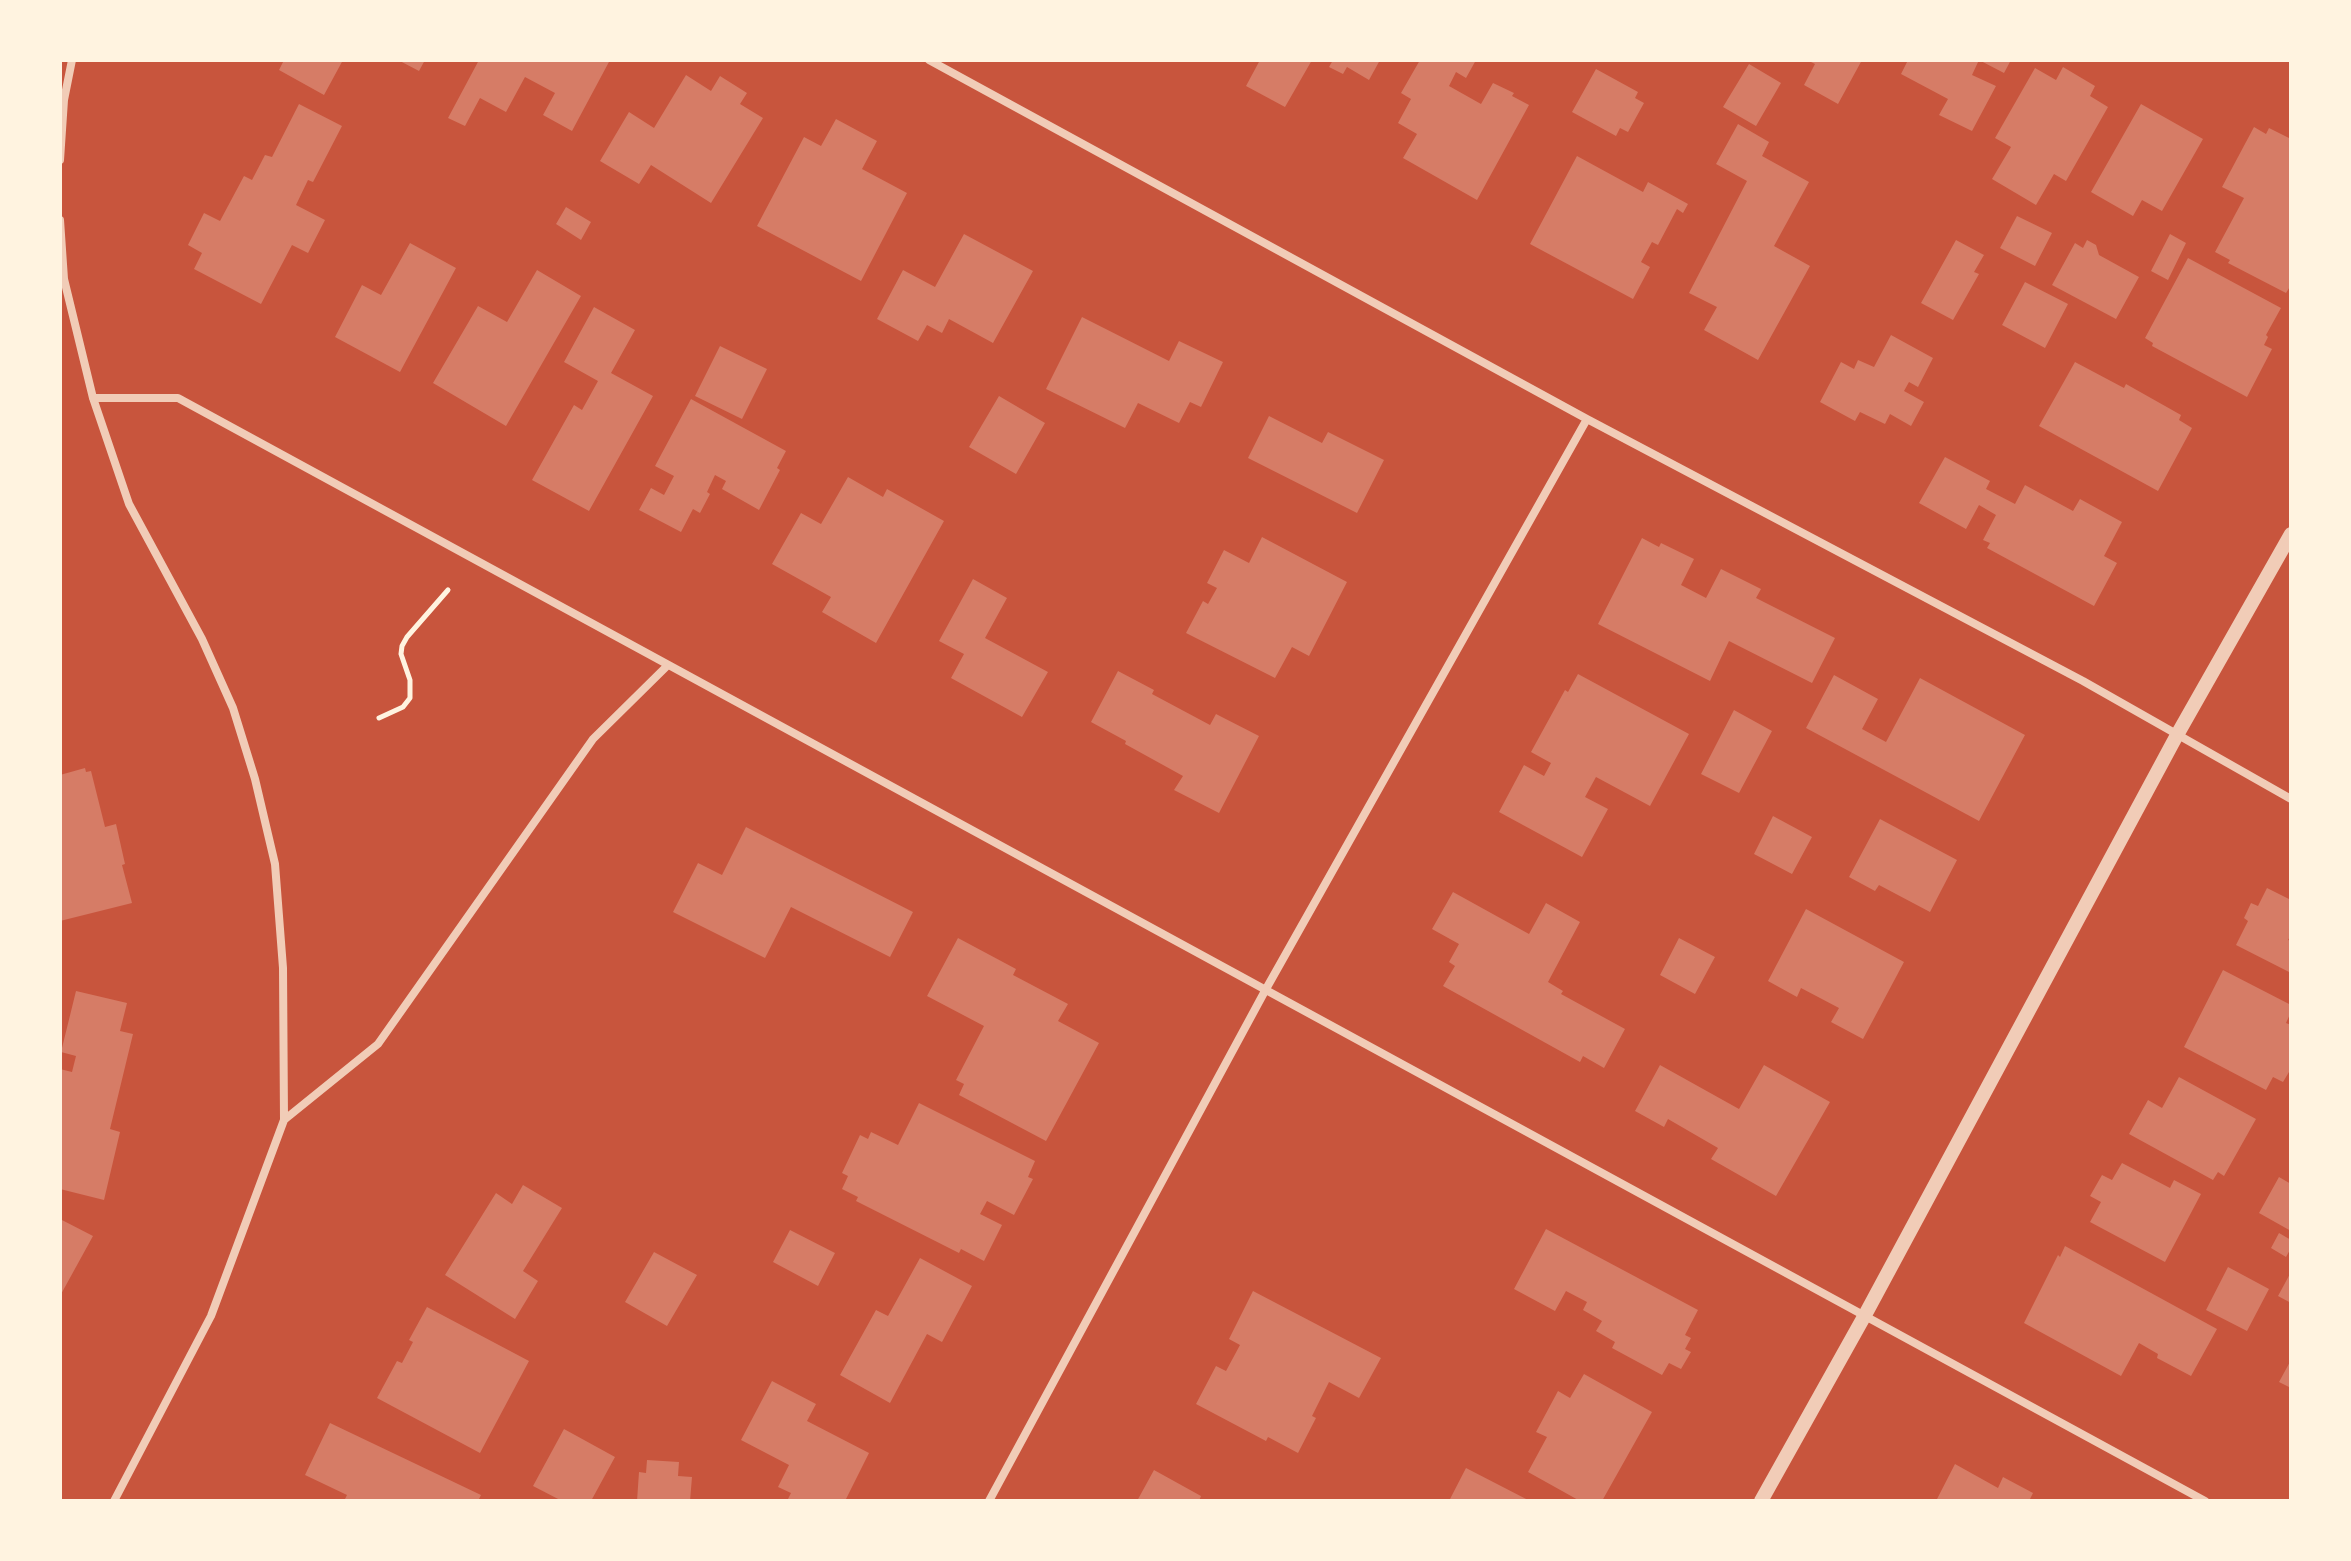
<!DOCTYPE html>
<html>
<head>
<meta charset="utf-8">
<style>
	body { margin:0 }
	#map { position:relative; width:2351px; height:1561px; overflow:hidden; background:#c8553d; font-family:Signika,sans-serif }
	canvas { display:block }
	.frame { position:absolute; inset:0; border:62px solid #fff3e0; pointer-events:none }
</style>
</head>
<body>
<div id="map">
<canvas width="2351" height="1561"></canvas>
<div class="frame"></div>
</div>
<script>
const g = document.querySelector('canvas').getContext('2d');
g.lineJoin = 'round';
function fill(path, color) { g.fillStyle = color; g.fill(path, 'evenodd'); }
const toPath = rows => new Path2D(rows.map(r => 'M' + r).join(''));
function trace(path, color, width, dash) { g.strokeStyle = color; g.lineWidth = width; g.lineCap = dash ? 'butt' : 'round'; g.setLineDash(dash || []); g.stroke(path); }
const building = toPath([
	[284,60,343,60,324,95,279,70],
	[398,60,425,60,419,71],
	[479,60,610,60,572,131,543,115,555,93,525,77,506,112,480,98,465,126,448,118],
	[1260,60,1312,60,1285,107,1246,86],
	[1333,60,1380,60,1369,80,1347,67,1343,74,1329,67],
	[1420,60,1476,60,1466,78,1456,72,1449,86,1481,104,1493,83,1514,93,1512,96,1529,105,1477,200,1403,158,1417,134,1398,123,1411,99,1401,93],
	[1807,60,1862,60,1838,104,1804,85,1815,64],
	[1908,60,2011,60,2004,73,1979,60,1972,75,1996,86,1972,131,1939,115,1948,99,1901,74],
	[1749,64,1781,83,1756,126,1723,107],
	[2063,67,2095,86,2090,96,2108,107,2066,181,2054,174,2036,205,1992,179,2011,147,1995,138,2035,68,2056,80],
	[1596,69,1638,92,1635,98,1644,103,1628,132,1620,128,1616,136,1572,112],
	[686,75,711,91,720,76,747,93,740,104,763,118,711,203,651,165,639,184,600,161,629,112,654,128],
	[299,104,342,126,313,182,308,180,296,205,325,220,308,253,292,245,261,304,194,269,202,253,188,245,204,213,220,221,244,176,252,180,265,155,272,157],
	[2141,104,2203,139,2162,211,2142,200,2133,216,2091,192],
	[836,119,877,141,862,169,907,193,861,281,757,226,804,137,821,146],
	[1738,124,1769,142,1762,156,1809,182,1774,246,1810,266,1758,360,1704,330,1717,307,1689,293,1747,181,1716,164],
	[2254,127,2266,134,2269,128,2291,139,2291,285,2286,293,2228,263,2230,260,2215,252,2244,198,2222,187],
	[1577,156,1643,192,1648,182,1688,204,1683,213,1677,209,1658,245,1652,242,1641,262,1650,267,1633,299,1530,244],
	[566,207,591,222,581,240,556,224],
	[2017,216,2052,233,2035,266,2000,248],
	[964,234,1033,271,993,343,949,319,942,333,927,325,918,341,877,319,903,270,935,287],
	[2170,234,2186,243,2168,280,2151,271],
	[1956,240,1984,255,1974,272,1979,274,1953,320,1921,303],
	[2087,240,2096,245,2099,255,2139,277,2116,319,2052,285,2075,243,2083,248],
	[410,243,456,268,400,372,335,337,362,285,381,295],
	[2188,258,2281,308,2266,335,2268,337,2264,345,2272,349,2247,397,2152,346,2153,343,2145,338],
	[537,270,581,296,506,426,433,383,478,306,507,322],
	[2025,282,2068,304,2045,348,2002,325],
	[594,307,635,330,611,373,653,396,589,511,532,480,574,405,582,410,598,381,564,362],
	[1082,317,1169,361,1179,341,1223,362,1201,407,1190,402,1179,423,1138,403,1125,428,1046,389],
	[1891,335,1933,358,1918,387,1909,382,1904,391,1924,402,1911,426,1890,414,1885,424,1860,412,1855,421,1820,402,1841,362,1854,369,1858,360,1874,367],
	[720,346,767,369,742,419,695,396],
	[2075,362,2124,388,2126,384,2181,415,2179,420,2192,428,2158,491,2039,426],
	[999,396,1045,423,1016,474,969,447],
	[691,399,786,451,777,468,780,470,759,510,722,489,726,481,715,475,707,492,710,494,700,513,693,509,681,532,639,510,651,488,664,495,674,476,655,466],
	[1269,416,1322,443,1328,432,1384,460,1357,513,1248,458],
	[1945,457,1990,481,1986,489,2015,504,2025,485,2073,511,2080,499,2122,522,2104,556,2117,563,2094,606,1987,548,1990,543,1983,540,1996,515,1979,505,1966,529,1919,503],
	[848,477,883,497,887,489,944,521,876,643,822,612,831,597,772,564,801,513,821,524],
	[1262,537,1347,582,1309,656,1292,647,1275,678,1186,633,1203,601,1208,604,1217,588,1207,583,1224,550,1249,563],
	[1642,538,1659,547,1661,543,1694,559,1681,585,1706,598,1721,569,1761,589,1756,598,1835,638,1812,683,1729,641,1710,681,1598,624],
	[973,579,1007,598,985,638,1048,672,1022,717,951,678,964,654,939,641],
	[1118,671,1154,690,1152,694,1210,725,1216,714,1259,736,1219,813,1174,790,1183,776,1125,744,1126,741,1091,722],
	[1578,674,1689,734,1650,806,1596,777,1585,797,1608,809,1582,857,1499,812,1524,765,1544,776,1551,763,1531,752,1565,690,1568,692],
	[1834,675,1878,699,1862,729,1886,742,1920,678,2025,735,1979,821,1806,728],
	[1734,710,1772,731,1739,793,1701,774],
	[85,768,86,772,91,771,105,827,116,824,125,864,122,865,132,903,60,921,60,882,62,882,60,872,60,775],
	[1773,816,1812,837,1792,874,1754,854],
	[1880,819,1957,860,1930,912,1879,885,1875,891,1849,877],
	[746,827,913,912,890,957,791,907,765,958,673,912,698,863,722,875],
	[2267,888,2291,900,2291,935,2288,940,2291,941,2291,973,2236,945,2248,921,2244,918,2251,903,2258,906],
	[1453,892,1529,934,1546,903,1580,922,1548,982,1563,991,1561,994,1625,1029,1604,1068,1583,1056,1580,1062,1443,986,1455,966,1449,962,1459,944,1432,929],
	[1806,909,1904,962,1863,1039,1831,1022,1839,1008,1801,988,1797,997,1768,981],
	[958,938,1016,969,1013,975,1068,1004,1058,1021,1099,1043,1046,1141,959,1095,964,1084,956,1080,984,1026,927,996],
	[1679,938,1715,957,1695,994,1660,975],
	[2223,970,2291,1005,2291,1012,2286,1023,2291,1025,2291,1073,2289,1072,2283,1082,2273,1077,2266,1090,2184,1047],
	[76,991,127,1003,120,1031,133,1034,110,1129,120,1132,104,1200,60,1189,60,1069,72,1072,76,1056,61,1052],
	[1660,1065,1739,1109,1764,1065,1830,1102,1776,1196,1711,1159,1718,1148,1668,1119,1664,1127,1635,1111],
	[2179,1077,2256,1119,2224,1176,2218,1172,2213,1180,2129,1134,2148,1100,2162,1108],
	[919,1103,1035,1161,1028,1177,1033,1179,1014,1215,987,1201,980,1214,1002,1225,984,1261,961,1249,959,1253,856,1201,858,1197,842,1189,848,1176,842,1173,860,1135,868,1139,871,1132,898,1145],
	[2122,1163,2170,1188,2174,1180,2201,1194,2165,1262,2090,1222,2101,1202,2090,1196,2102,1175,2112,1180],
	[2279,1177,2291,1184,2291,1231,2259,1213],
	[523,1185,562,1208,523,1271,538,1281,515,1319,445,1275,496,1193,512,1204],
	[60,1219,93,1236,60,1296],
	[1546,1229,1698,1310,1685,1335,1691,1338,1685,1349,1691,1352,1681,1369,1669,1363,1662,1375,1612,1348,1615,1342,1596,1331,1602,1321,1583,1310,1587,1302,1566,1291,1555,1311,1514,1289],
	[790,1230,835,1253,818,1286,773,1262],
	[2279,1233,2291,1240,2291,1248,2286,1257,2271,1248],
	[2065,1246,2217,1329,2191,1376,2157,1358,2158,1354,2139,1343,2121,1376,2024,1323,2058,1255,2060,1257],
	[654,1252,697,1275,667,1326,625,1302],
	[920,1258,972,1286,942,1342,927,1334,890,1403,840,1375,876,1310,888,1316],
	[2228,1267,2269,1289,2247,1331,2206,1310],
	[2291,1272,2291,1303,2278,1296],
	[1253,1291,1381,1358,1359,1398,1329,1382,1312,1416,1316,1418,1298,1453,1268,1437,1266,1441,1196,1404,1216,1366,1226,1371,1240,1345,1229,1339],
	[427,1307,529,1361,480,1453,377,1398,397,1361,402,1363,413,1342,409,1340],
	[2291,1360,2291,1388,2279,1382],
	[1584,1374,1652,1412,1602,1501,1580,1501,1528,1472,1547,1437,1536,1432,1558,1391,1570,1398],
	[772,1381,816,1404,807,1421,869,1453,845,1501,787,1501,791,1493,778,1487,789,1465,741,1440],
	[330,1423,481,1495,478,1501,344,1501,347,1495,305,1475],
	[564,1429,615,1457,591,1501,562,1501,533,1486],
	[647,1460,679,1462,678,1476,692,1477,690,1501,637,1501,639,1472,646,1473],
	[1955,1464,1998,1488,2003,1477,2033,1493,2029,1501,1936,1501],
	[1466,1468,1530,1501,1449,1501],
	[1154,1470,1201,1496,1199,1501,1137,1501]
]);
const path = toPath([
	[379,718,403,707,410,698,410,680,401,654,402,646,407,637,448,590]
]);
const minor = toPath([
	[929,60,1587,419,2083,681,2291,799],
	[60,160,64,100,72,60],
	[60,220,64,279,93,398,129,504,202,639,233,708,255,779,275,864,283,968,284,1120],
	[93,398,178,398,2205,1501],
	[114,1501,211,1316,284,1120,378,1044,593,739,668,665],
	[989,1501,1266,989,1587,419]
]);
const tertiary = toPath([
	[1761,1501,1865,1315,2177,735,2291,534]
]);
fill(building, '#d67c66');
trace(path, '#fff3e0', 5);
trace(minor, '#f1ccb7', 8);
trace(tertiary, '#f1ccb7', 14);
</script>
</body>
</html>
